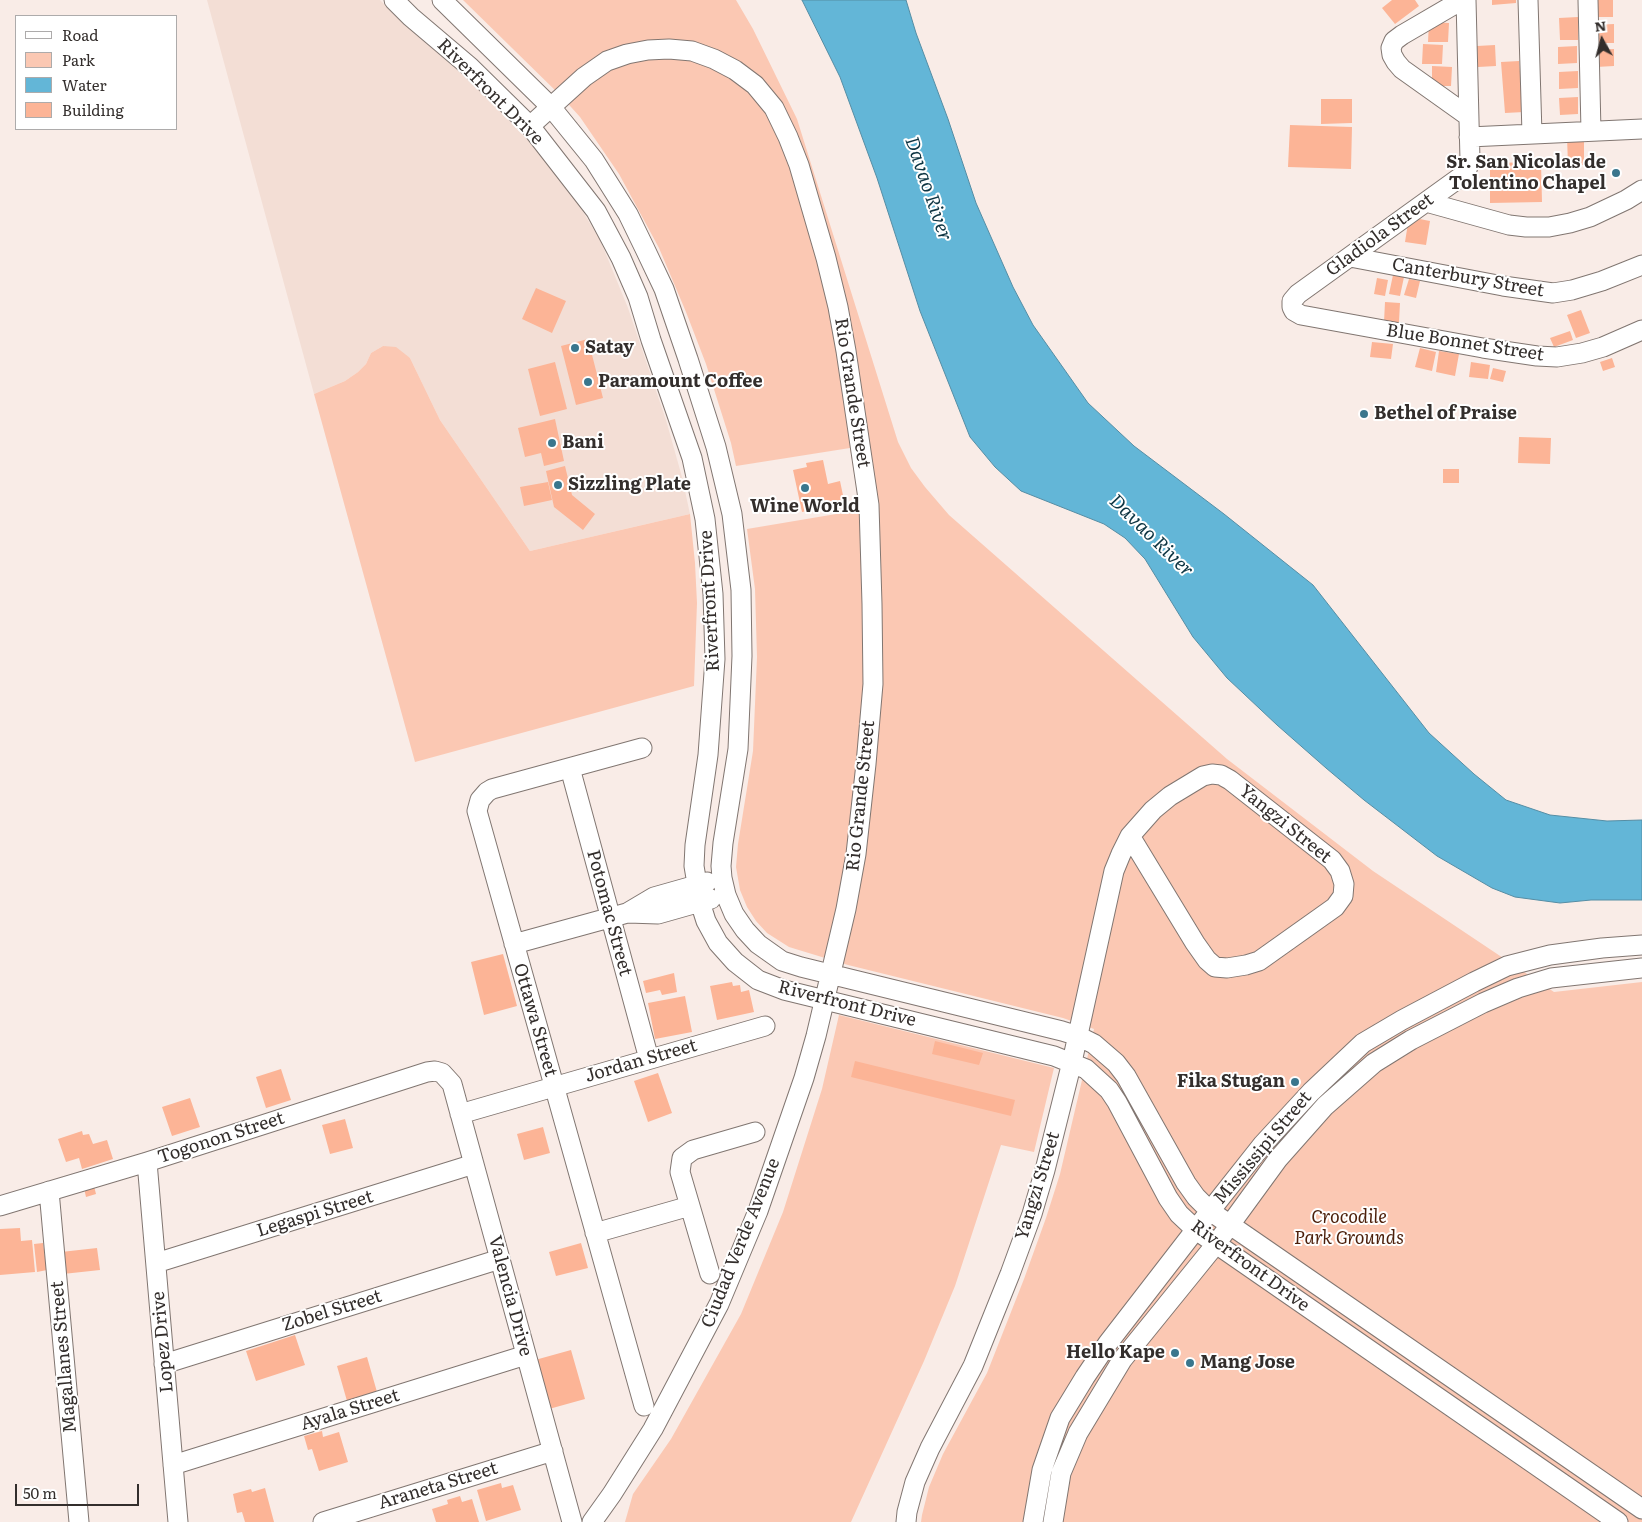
<!DOCTYPE html>
<html>
<head>
<meta charset="utf-8">
<style>
	body { margin:0 }
	#map { position:relative; width:1642px; height:1522px; overflow:hidden; background:#f9ece7; font-family:Literata,serif }
	canvas { display:block }
	.legend { position:absolute; left:15px; top:15px; width:162px; height:115px; box-sizing:border-box; background:#fff; border:1px solid #adabab; margin:0; padding:6px 9px; list-style:none; font-size:15px; color:#332e2c }
	.legend li { display:flex; align-items:center; gap:10px; height:25px }
	.legend b { width:25px; border:1px solid #adabab }
	.north { position:absolute; left:1577px; top:15px; width:50px; height:50px; -webkit-text-stroke:4px #fff; paint-order:stroke; rotate:353deg; font-size:14px; font-weight:700; line-height:20px; text-align:center; color:#332e2c }
	.north::after { content:''; display:block; margin:auto; width:18px; height:22px; background:#332e2c; clip-path:polygon(50% 0,100% 100%,50% 72%,0 100%) }
	.scale { position:absolute; left:15px; top:1484px; width:124px; height:22px; box-sizing:border-box; border:2px solid #332e2c; border-top:0; padding-left:6px; font-size:15px; line-height:18px; white-space:nowrap; color:#332e2c; -webkit-text-stroke:4px #fff; paint-order:stroke }
</style>
</head>
<body>
<div id="map">
<canvas width="1642" height="1522"></canvas>
<ul class="legend">
<li><b style="height:6px;background:#fff"></b>Road</li>
<li><b style="height:14px;background:#fbc8b3"></b>Park</li>
<li><b style="height:14px;background:#63b6d7"></b>Water</li>
<li><b style="height:14px;background:#fcb496"></b>Building</li>
</ul>
<div class="north">N</div>
<div class="scale">50 m</div>
</div>
<script>
const g = document.querySelector('canvas').getContext('2d');
g.lineJoin = 'round';
function fill(path, color) { g.fillStyle = color; g.fill(path, 'evenodd'); }
const toPath = rows => new Path2D(rows.map(r => 'M' + r).join(''));
function trace(path, color, width, dash) { g.strokeStyle = color; g.lineWidth = width; g.lineCap = dash ? 'butt' : 'round'; g.setLineDash(dash || []); g.stroke(path); }
function drawText(font, color, halo, rows, align = 'center') {
  g.font = font + ' Literata,serif'; g.lineWidth = 4; g.setLineDash([]); g.textBaseline = 'middle'; g.strokeStyle = halo; g.fillStyle = color; for (const [text, x, y, turn = 0] of rows) {
    g.save(); g.translate(x, y); g.rotate((+turn || 0) * Math.PI / 180); g.textAlign = isNaN(turn) ? turn : align; if (halo) g.strokeText(text, 0, 0); g.fillText(text, 0, 0); g.restore();
  }
}
const built = toPath([
	[207,0,380,0,404,24,485,94,547,161,573,195,601,242,628,308,666,420,682,477,690,514,530,551,440,420,410,358,383,346,371,353,366,364,358,372,345,381,314,394]
]);
const green = toPath([
	[463,0,736,0,753,29,797,119,898,442,911,468,925,487,949,515,1227,759,1373,871,1554,992,1642,982,1642,1522,921,1522,922,1515,929,1487,943,1454,987,1373,1024,1279,1046,1218,1060,1174,1094,1029,1063,1018,848,965,789,947,767,933,756,921,747,907,740,890,736,867,738,844,753,751,757,657,755,589,747,529,860,510,850,448,736,466,731,443,706,364,686,312,659,248,619,174,580,117,562,97],
	[383,346,396,347,410,358,440,420,530,551,690,514,695,563,697,603,694,686,415,762,314,394,345,381,358,372,366,364,371,353],
	[839,1015,1054,1068,1034,1152,1001,1145,955,1286,924,1361,851,1522,625,1522,633,1494,671,1439,741,1314,783,1212,822,1089]
]);
const water = toPath([
	[802,0,906,0,916,33,948,119,976,203,1013,287,1033,325,1088,403,1134,446,1224,514,1313,585,1429,733,1474,774,1506,800,1550,815,1607,821,1642,820,1642,900,1591,900,1560,903,1515,897,1492,888,1437,856,1364,800,1326,768,1277,725,1227,678,1193,637,1145,559,1125,538,1104,524,1021,491,995,467,970,437,920,311,877,178,840,77,802,0]
]);
const building = toPath([
	[1392,0,1415,0,1419,6,1395,24,1382,8],
	[1492,0,1516,0,1516,3,1492,5],
	[1594,0,1613,0,1613,17,1594,17],
	[1578,17,1578,40,1560,40,1559,18],
	[1429,22,1449,23,1448,42,1428,42],
	[1614,24,1614,43,1595,43,1595,25],
	[1423,44,1443,45,1442,64,1422,64],
	[1495,45,1496,66,1478,67,1477,46],
	[1577,46,1577,63,1558,64,1558,47],
	[1614,49,1614,66,1596,67,1595,50],
	[1519,61,1524,112,1505,113,1501,62],
	[1432,66,1452,67,1451,86,1432,86],
	[1578,71,1578,88,1559,89,1559,72],
	[1578,97,1578,114,1560,115,1559,98],
	[1321,99,1352,99,1352,123,1321,124],
	[1290,125,1352,127,1351,169,1288,167],
	[1567,137,1584,137,1584,165,1568,165],
	[1541,162,1542,202,1490,203,1490,163],
	[1409,217,1430,221,1426,245,1405,242],
	[1393,275,1404,277,1400,296,1389,294],
	[1377,278,1388,280,1385,296,1374,294],
	[1409,279,1420,281,1416,298,1404,295],
	[536,288,566,301,552,333,522,319],
	[1385,302,1400,303,1399,322,1384,322],
	[1581,310,1590,333,1576,338,1567,315],
	[1570,331,1573,340,1554,347,1550,338],
	[588,339,603,398,576,405,561,346],
	[1372,342,1393,344,1391,359,1370,357],
	[1420,348,1436,352,1432,371,1415,367],
	[1439,351,1459,354,1455,376,1436,372],
	[1612,358,1615,367,1603,371,1600,362],
	[555,362,567,409,540,416,528,369],
	[1471,362,1490,365,1488,379,1469,377],
	[1493,368,1506,371,1503,382,1490,379],
	[555,419,564,461,544,466,541,453,525,457,518,428],
	[1519,437,1551,438,1550,464,1518,463],
	[823,460,828,484,840,481,844,500,817,506,818,509,802,512,793,470,807,467,806,463],
	[565,466,572,495,595,514,583,530,554,507,546,471],
	[1443,469,1459,469,1459,483,1443,483],
	[548,482,552,500,524,506,520,487],
	[503,954,517,1006,484,1015,471,962],
	[674,973,677,992,662,995,660,990,646,993,643,981],
	[732,982,733,986,740,985,741,992,749,990,754,1012,717,1020,710,986],
	[685,996,692,1032,655,1039,648,1003],
	[935,1041,983,1053,979,1065,932,1054],
	[855,1061,1015,1100,1011,1116,851,1077],
	[281,1069,291,1100,266,1108,256,1077],
	[658,1073,672,1113,648,1122,634,1081],
	[190,1098,200,1127,172,1136,162,1107],
	[345,1119,353,1148,330,1154,322,1125],
	[543,1127,550,1153,524,1160,517,1134],
	[82,1131,83,1135,89,1134,93,1144,107,1140,113,1159,82,1169,79,1158,66,1162,58,1139],
	[94,1186,96,1194,86,1197,84,1188],
	[20,1228,21,1241,32,1240,35,1272,0,1275,0,1229],
	[43,1243,47,1270,37,1272,34,1244],
	[581,1243,588,1268,556,1276,549,1252],
	[97,1248,100,1270,63,1274,61,1252],
	[295,1335,305,1365,256,1381,246,1351],
	[571,1350,585,1399,549,1409,535,1360],
	[367,1357,377,1392,347,1401,337,1366],
	[322,1431,323,1437,339,1432,348,1462,319,1471,312,1449,308,1450,304,1436],
	[501,1483,502,1488,513,1485,521,1510,486,1521,477,1490],
	[265,1488,274,1522,245,1522,242,1512,237,1513,233,1494,251,1489,252,1492],
	[460,1496,462,1502,472,1499,479,1522,436,1522,432,1509,448,1504,447,1500]
]);
const minor = toPath([
	[394,0,411,17,470,67,530,126,596,211,621,258,638,297,651,340,692,458,705,519,713,594,715,659,708,755,695,845,694,866,700,902,706,921,718,943,735,962,758,980,784,990,1054,1056,1086,1069,1109,1090,1117,1102,1168,1198,1179,1214,1196,1230,1618,1522],
	[442,0,551,107,594,160,628,214,645,249,664,289,688,359,716,447,732,514,741,590,742,656,738,749,723,843,721,866,722,878,726,895,734,914,745,930,758,944,782,961,801,967,1062,1031,1078,1036,1094,1044,1116,1063,1126,1076,1186,1183,1196,1197,1210,1211,1642,1509],
	[1462,0,1402,35,1394,41,1391,48,1392,55,1396,62,1402,69,1468,116],
	[1466,0,1470,160,1466,173,1298,294,1292,301,1292,307,1294,311,1301,315,1483,348,1537,356,1557,357,1582,353,1603,347,1642,330],
	[1528,0,1532,134],
	[1588,0,1591,131],
	[530,126,584,77,607,61,627,54,648,50,669,49,692,51,714,59,735,70,755,85,774,108,788,137,799,165,826,258,838,307,846,351,869,505,872,604,873,684,866,764,856,854,846,909,816,1036,804,1078,758,1211,719,1304,653,1429,612,1494,592,1522],
	[1469,137,1642,129],
	[1426,202,1509,225,1526,227,1549,227,1570,223,1590,217,1626,200,1642,190],
	[1350,257,1503,286,1553,293,1572,290,1602,281,1642,265],
	[642,748,492,789,487,792,480,800,477,811,644,1406],
	[570,768,649,1059],
	[628,913,658,914,711,899],
	[514,944,627,913,654,897,707,882],
	[460,1114,765,1026],
	[147,1162,178,1522],
	[49,1191,79,1522],
	[0,1206,147,1162,427,1072,435,1071,442,1073,452,1084,572,1522],
	[595,1233,690,1206],
	[156,1263,474,1164],
	[710,1274,680,1172,682,1158,693,1150,755,1132],
	[164,1364,500,1259],
	[173,1465,526,1355],
	[323,1522,553,1451],
	[906,1522,907,1512,915,1482,930,1448,973,1366,1010,1274,1032,1214,1045,1170,1072,1062,1114,871,1121,854,1130,836,1153,810,1170,796,1203,776,1212,774,1221,775,1230,780,1332,860,1340,871,1344,884,1343,896,1335,907,1259,961,1246,965,1227,968,1215,967,1207,960,1195,943,1130,836],
	[1033,1522,1042,1470,1060,1418,1085,1377,1108,1343,1210,1211,1263,1144,1311,1092,1363,1043,1402,1020,1474,982,1507,966,1550,955,1602,948,1642,945],
	[1053,1522,1061,1473,1078,1433,1122,1360,1216,1244,1278,1159,1325,1106,1374,1063,1411,1040,1483,1003,1518,988,1551,978,1642,968]
]);
const markers = [
	[1616,173,5,"#3a768d"],
	[575,348,5,"#3a768d"],
	[588,382,5,"#3a768d"],
	[1364,414,5,"#3a768d"],
	[552,443,5,"#3a768d"],
	[558,485,5,"#3a768d"],
	[805,488,5,"#3a768d"],
	[1295,1082,5,"#3a768d"],
	[1175,1353,5,"#3a768d"],
	[1190,1363,5,"#3a768d"]
];
const streetNames = [
	["Riverfront Drive",490,92,45],
	["Gladiola Street",1380,235,-36],
	["Canterbury Street",1468,278,10],
	["Blue Bonnet Street",1465,343,9],
	["Rio Grande Street",852,393,81],
	["Riverfront Drive",710,601,-93],
	["Rio Grande Street",861,796,-84],
	["Yangzi Street",1285,824,39],
	["Potomac Street",609,913,75],
	["Riverfront Drive",847,1004,14],
	["Ottawa Street",535,1020,74],
	["Jordan Street",641,1061,-16],
	["Togonon Street",221,1138,-18],
	["Mississipi Street",1263,1148,-50],
	["Yangzi Street",1038,1186,-73],
	["Legaspi Street",315,1214,-17],
	["Ciudad Verde Avenue",741,1243,-68],
	["Riverfront Drive",1250,1266,36],
	["Valencia Drive",510,1296,75],
	["Zobel Street",332,1311,-17],
	["Lopez Drive",163,1342,-95],
	["Magallanes Street",64,1357,-95],
	["Ayala Street",350,1410,-17],
	["Araneta Street",438,1486,-17]
];
const poiNames = [
	["Sr. San Nicolas de",1606,163,"right"],
	["Tolentino Chapel",1606,184,"right"],
	["Satay",585,348],
	["Paramount Coffee",598,382],
	["Bethel of Praise",1374,414],
	["Bani",562,443],
	["Sizzling Plate",568,485],
	["Wine World",805,507,"center"],
	["Fika Stugan",1285,1082,"right"],
	["Hello Kape",1165,1353,"right"],
	["Mang Jose",1200,1363]
];
const parkNames = [
	["Crocodile",1349,1218],
	["Park Grounds",1349,1239]
];
const waterNames = [
	["Davao River",928,189,71],
	["Davao River",1151,536,44]
];
fill(built, '#f3ded5');
fill(green, '#fbc8b3');
fill(water, '#63b6d7');
trace(water, '#558da4', 1);
fill(building, '#fcb496');
trace(minor, '#817671', 21);
trace(minor, '#fff', 19);
for (const [x, y, r, color] of markers) { const dot = new Path2D(); dot.arc(x, y, r, 0, 2 * Math.PI); g.fillStyle = color; g.fill(dot); trace(dot, '#fff', 2); }
drawText('18px', '#332e2c', '#fff', streetNames);
drawText('bold 18px', '#332e2c', '#fff', poiNames, 'left');
drawText('italic 18px', '#4c1f0a', '#fff', parkNames);
drawText('italic 19px', '#0e3543', '#fff', waterNames);
</script>
</body>
</html>
